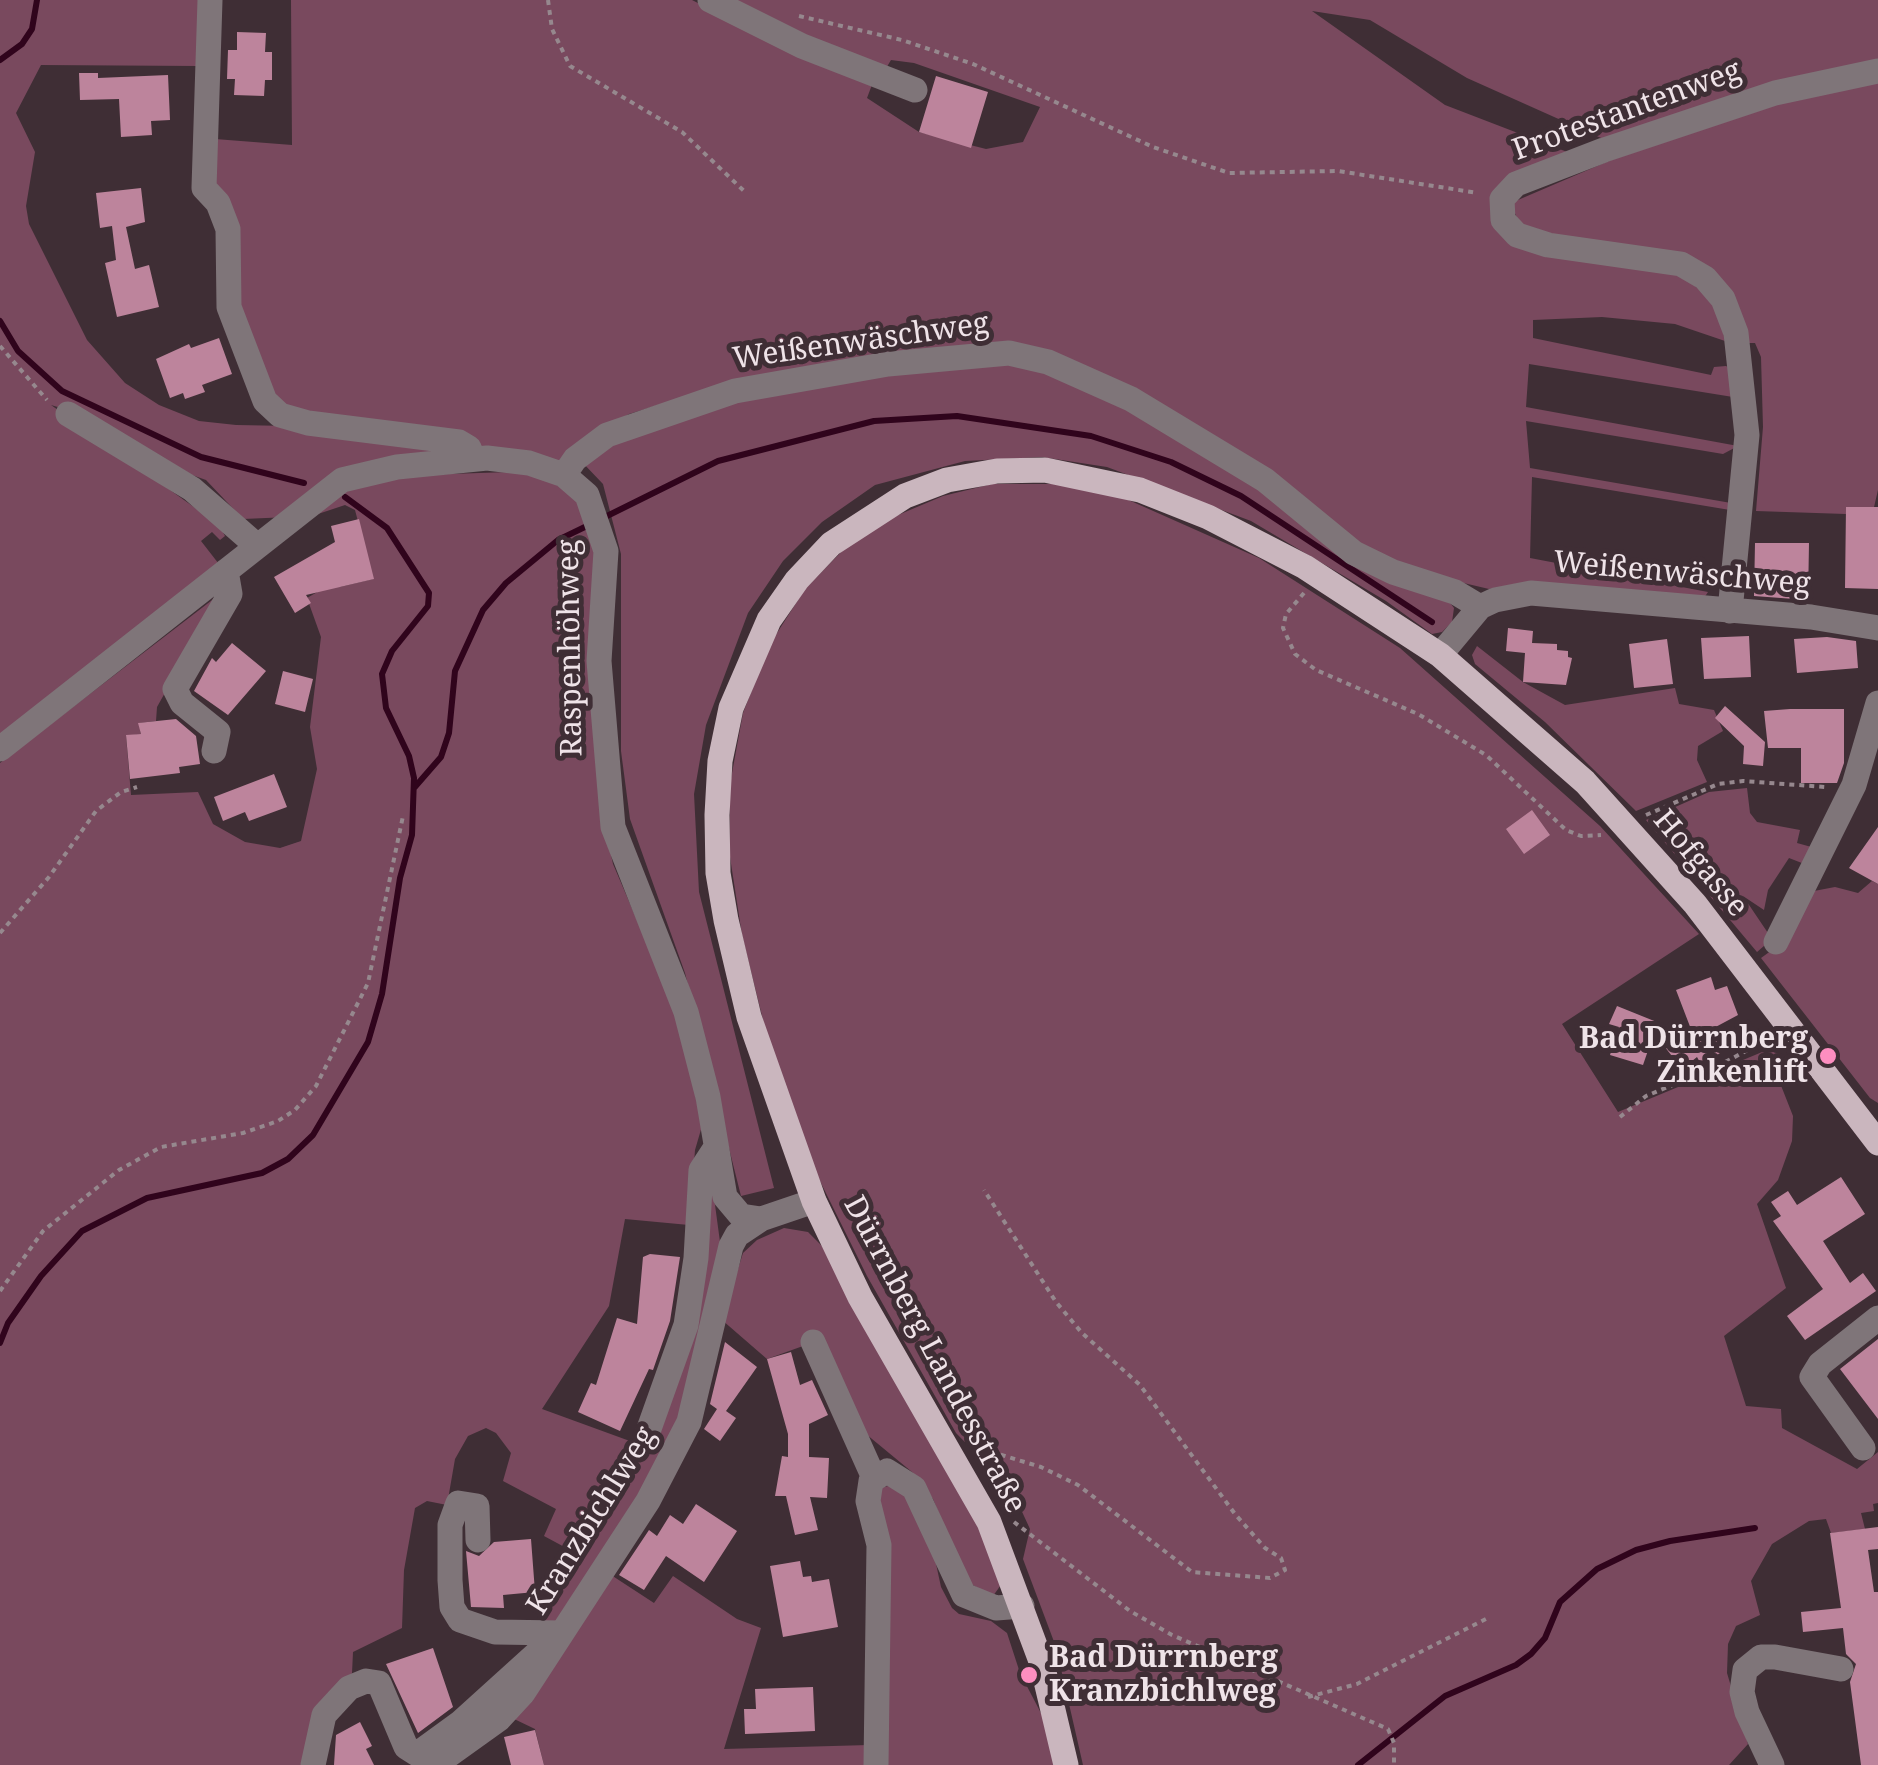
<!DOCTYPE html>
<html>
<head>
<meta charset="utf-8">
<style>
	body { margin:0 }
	canvas { display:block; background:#3f2e35 }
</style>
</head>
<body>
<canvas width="1878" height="1765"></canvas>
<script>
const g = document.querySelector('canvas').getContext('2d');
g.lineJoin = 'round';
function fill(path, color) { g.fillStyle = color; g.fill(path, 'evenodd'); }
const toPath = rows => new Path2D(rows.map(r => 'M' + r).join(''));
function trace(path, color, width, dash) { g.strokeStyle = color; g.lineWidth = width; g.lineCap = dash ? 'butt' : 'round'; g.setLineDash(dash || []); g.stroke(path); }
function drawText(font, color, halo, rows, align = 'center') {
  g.font = font + ' "Noto Serif",serif'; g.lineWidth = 10; g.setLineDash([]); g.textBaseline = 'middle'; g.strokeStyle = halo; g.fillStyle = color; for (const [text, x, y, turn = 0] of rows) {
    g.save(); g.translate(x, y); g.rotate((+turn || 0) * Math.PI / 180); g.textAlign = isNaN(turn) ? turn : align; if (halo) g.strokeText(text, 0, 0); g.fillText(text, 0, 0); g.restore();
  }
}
const green = toPath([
	[0,0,199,0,200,66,41,65,16,113,35,152,26,206,29,224,87,340,125,383,159,405,199,421,236,425,289,426,259,380,211,183,215,139,292,145,291,0,692,0,760,35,873,82,867,98,919,132,986,149,1023,142,1040,107,914,63,891,60,885,70,724,0,1878,0,1878,64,1610,142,1467,78,1370,20,1312,11,1445,105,1575,155,1491,200,1493,224,1673,269,1717,303,1725,341,1675,324,1602,317,1533,320,1533,338,1711,375,1714,367,1726,366,1736,372,1733,397,1529,364,1526,407,1738,446,1723,454,1526,421,1530,468,1731,503,1730,510,1532,477,1530,558,1708,592,1704,598,1514,585,1489,589,1396,567,1024,348,743,379,629,414,572,448,559,463,389,476,510,472,545,478,572,494,585,510,595,548,598,795,613,864,678,1016,702,1126,695,1150,689,1225,625,1219,609,1306,542,1409,649,1448,704,1192,713,1190,720,1242,674,1441,554,1626,544,1623,570,1550,544,1536,556,1509,503,1481,511,1453,496,1433,486,1428,468,1436,455,1459,447,1505,427,1501,415,1508,404,1570,402,1628,353,1652,352,1673,308,1765,0,1765,0,763,220,594,157,707,156,721,139,723,141,734,126,736,131,795,198,792,213,824,245,842,280,848,301,841,317,769,310,727,321,637,307,598,338,580,340,587,373,579,355,510,345,505,312,516,243,519,206,480,161,464,71,411,51,405,219,525,225,536,220,540,212,532,201,541,222,568,0,740],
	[1878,77,1878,490,1874,507,1847,507,1846,514,1756,511,1763,427,1761,357,1755,343,1747,343,1716,279,1545,238,1520,226,1511,203,1681,130],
	[980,362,1030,366,1128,406,1447,599,1454,608,1452,622,1442,632,1432,634,1386,601,1251,521,1107,467,1042,457,965,461,875,485,822,522,783,561,748,613,706,725,694,794,699,892,774,1188,741,1196,685,973,630,819,621,751,621,554,603,484,582,462,634,434,707,408,799,386],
	[992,484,1058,484,1124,498,1259,558,1400,648,1600,826,1699,934,1562,1024,1618,1112,1779,1045,1780,1083,1793,1116,1792,1141,1778,1180,1757,1204,1786,1288,1724,1336,1746,1406,1781,1409,1782,1428,1857,1469,1878,1452,1878,1503,1873,1504,1874,1511,1861,1513,1865,1529,1831,1533,1826,1519,1809,1521,1772,1544,1751,1581,1760,1615,1736,1626,1728,1644,1727,1673,1748,1744,1729,1765,1083,1765,1056,1647,1023,1559,1030,1529,1012,1490,956,1433,867,1276,816,1173,767,1036,742,935,730,857,730,784,743,713,770,644,805,589,849,544,891,518,943,496],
	[1477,646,1523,682,1565,705,1675,688,1679,704,1714,710,1723,731,1698,746,1697,760,1707,782,1636,811,1545,722,1475,664,1472,655],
	[1747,788,1750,813,1757,822,1800,830,1797,843,1815,848,1807,865,1789,858,1768,890,1764,910,1743,896,1772,939,1757,952,1646,820,1709,792],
	[1872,881,1878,884,1878,1103,1870,1098,1761,958,1779,945,1814,891,1835,887,1858,893],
	[784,1228,808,1232,822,1246,973,1516,1003,1582,993,1596,967,1582,933,1499,912,1472,866,1434,803,1346,767,1359,722,1320,743,1253,757,1240],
	[888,1486,902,1489,933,1550,941,1587,952,1608,959,1614,991,1621,1007,1633,1020,1673,1042,1715,1055,1765,882,1765,879,1508,881,1488],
	[608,1573,654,1603,673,1576,737,1619,761,1628,724,1749,869,1745,868,1765,544,1765,535,1729,510,1717]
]);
const stream = toPath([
	[0,60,22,44,32,29,37,0],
	[0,321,18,351,62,391,201,457,304,483],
	[603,518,718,461,874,421,957,416,1091,436,1171,462,1241,496,1432,622],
	[414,788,441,757,449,733,455,671,483,610,506,583,558,540,591,524],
	[0,1343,8,1323,41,1276,82,1231,147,1198,262,1173,288,1159,313,1135,368,1042,382,994,400,878,412,835,414,778,409,756,386,708,382,674,392,651,428,606,429,593,387,528,345,497],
	[1358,1765,1445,1696,1516,1665,1531,1654,1545,1638,1560,1602,1597,1569,1636,1550,1670,1541,1755,1528]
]);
const building = toPath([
	[237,32,266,33,265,52,272,52,272,80,265,80,264,96,234,95,235,79,227,79,228,50,237,50],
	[79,73,98,73,98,78,168,75,170,120,151,121,152,135,121,137,119,99,80,100],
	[936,76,988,92,971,148,919,132],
	[141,188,145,222,126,227,135,269,149,265,159,307,117,317,105,263,116,260,112,226,100,228,96,193],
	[219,338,232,374,202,385,205,392,185,399,183,393,170,398,156,359,189,344,191,348],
	[1846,507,1878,507,1878,589,1845,588],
	[359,519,374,579,306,595,311,603,295,613,274,577,335,542,331,526],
	[1755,543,1809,543,1808,600,1754,596],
	[1508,628,1533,631,1532,643,1557,644,1557,650,1568,651,1568,657,1572,658,1566,685,1523,682,1525,653,1506,651],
	[1749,636,1751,677,1704,679,1701,638],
	[1827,637,1856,641,1858,668,1797,673,1794,639],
	[1667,639,1673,684,1634,688,1629,644],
	[232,643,266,671,228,715,194,691,212,658,216,662],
	[283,671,313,679,305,712,275,704],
	[1725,706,1765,742,1763,766,1743,764,1744,746,1715,718],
	[1790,709,1844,709,1844,763,1837,783,1801,783,1801,748,1768,748,1764,711],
	[176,719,196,736,200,764,179,767,180,773,130,779,126,735,141,734,138,723],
	[274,774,287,807,249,821,245,812,223,821,214,797],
	[1532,810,1550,835,1524,854,1506,829],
	[1878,827,1878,884,1849,868],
	[1711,977,1715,990,1727,986,1738,1015,1710,1030,1724,1050,1702,1066,1697,1057,1682,1069,1654,1033,1643,1065,1610,1055,1619,1027,1609,1024,1617,1006,1694,1037,1676,990],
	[1841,1177,1865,1214,1823,1241,1850,1283,1863,1273,1876,1291,1805,1340,1787,1316,1823,1289,1773,1221,1781,1216,1771,1202,1788,1191,1797,1205],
	[650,1254,680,1257,670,1321,653,1370,649,1369,620,1431,578,1412,591,1383,596,1385,617,1318,637,1324,643,1257],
	[1878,1339,1878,1419,1840,1369],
	[725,1342,757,1367,726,1411,736,1418,720,1441,704,1429,717,1409,710,1404],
	[791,1352,800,1385,812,1380,828,1415,809,1424,809,1457,829,1458,827,1498,810,1497,818,1530,795,1535,786,1496,775,1496,782,1456,788,1457,788,1434,767,1359],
	[696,1504,737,1531,704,1582,666,1556,644,1590,619,1575,649,1530,657,1536,670,1515,683,1524],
	[1878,1527,1878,1549,1868,1550,1874,1592,1878,1592,1878,1765,1861,1765,1850,1682,1856,1664,1846,1654,1843,1628,1803,1632,1801,1612,1841,1608,1830,1533],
	[531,1539,535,1592,503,1595,504,1608,471,1607,466,1551,479,1556,494,1542],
	[800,1561,803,1577,811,1576,812,1582,829,1579,838,1627,783,1637,770,1566],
	[433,1648,453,1707,418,1733,386,1664],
	[813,1687,815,1731,745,1734,744,1709,756,1709,755,1689],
	[360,1722,372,1746,366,1749,374,1765,334,1765,336,1735],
	[535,1730,544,1765,511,1765,504,1737]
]);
const path = toPath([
	[548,0,552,29,570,66,682,132,744,191],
	[799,16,902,40,973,64,1153,147,1229,173,1338,171,1478,193],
	[0,346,47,400],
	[1304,593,1286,614,1283,628,1295,654,1316,670,1418,714,1486,755,1566,830,1581,836,1601,835],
	[1646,815,1718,784,1743,781,1825,787],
	[0,933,49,877,96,811,121,792,137,787],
	[1620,1117,1646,1096,1716,1067,1770,1038],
	[0,1291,43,1231,119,1170,161,1147,243,1133,278,1121,295,1110,316,1086,368,983,403,816],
	[972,1446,1041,1467,1078,1485,1192,1572,1270,1578,1285,1570,1281,1558,1265,1548,1235,1514,1140,1385,1082,1333,1056,1302,984,1190],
	[1014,1522,1130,1611,1172,1635,1388,1729,1394,1743,1394,1765],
	[1308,1697,1357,1684,1486,1619]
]);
const minor = toPath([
	[210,0,204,188,218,203,228,229,229,307,265,401,280,415,308,423,459,442,469,448,473,458],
	[710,0,802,46,915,90],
	[68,414,192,489,256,545],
	[564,475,575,459,607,435,735,391,888,364,1009,353,1048,362,1131,399,1265,480,1354,553,1393,572,1455,592,1480,607],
	[1730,611,1747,435,1736,333,1723,299,1705,278,1681,264,1548,245,1517,235,1503,220,1502,199,1516,184,1604,150,1775,93,1878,71],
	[1440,655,1480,607,1495,600,1531,593,1811,617,1878,628],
	[0,749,342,480,397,467,487,458,529,463,564,475,587,495,606,551,599,661,613,827,686,1012,708,1097,725,1197,741,1216,761,1219,814,1201],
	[214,751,218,732,182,703,175,689,230,594,226,571],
	[1776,942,1854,785,1878,703],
	[813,1342,874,1478],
	[645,1440,686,1325,696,1258,701,1170,716,1147],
	[1863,1448,1812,1377,1820,1364,1878,1318],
	[478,1540,477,1506,458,1503,450,1525,450,1580,452,1607,460,1620,495,1632,561,1633],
	[313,1765,324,1715,349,1688,366,1681,379,1683,406,1747,417,1754,461,1722,545,1646],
	[435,1765,499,1719,523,1693,648,1501,689,1422,731,1246,737,1235,761,1219],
	[876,1765,879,1545,868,1501,871,1481,887,1471,914,1488,964,1595,996,1608,1022,1606],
	[1772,1765,1747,1712,1742,1692,1745,1670,1761,1657,1775,1657,1841,1669]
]);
const major = toPath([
	[1066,1765,1042,1664,989,1522,860,1297,814,1201,749,1017,726,920,718,873,717,815,720,761,731,708,769,620,797,580,831,544,905,496,947,480,997,471,1045,470,1140,490,1208,517,1305,567,1440,655,1585,782,1695,904,1878,1143]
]);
const markers = [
	[1828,1056,10,"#fd8ec0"],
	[1029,1675,10,"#fd8ec0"]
];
const streetNames = [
	["Protestantenweg",1627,111,-20],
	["Weißenwäschweg",861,342,-8],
	["Weißenwäschweg",1682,574,5],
	["Raspenhöhweg",571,648,-91],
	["Hofgasse",1700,864,50],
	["Dürrnberg Landesstraße",934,1355,62],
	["Kranzbichlweg",592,1521,-58]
];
const poiNames = [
	["Bad Dürrnberg",1808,1039],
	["Zinkenlift",1808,1073],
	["Bad Dürrnberg",1049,1658,"left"],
	["Kranzbichlweg",1049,1692,"left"]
];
fill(green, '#79495e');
trace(stream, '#30041c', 6);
fill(building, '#bd849c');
trace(path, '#96888e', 4, [5, 5]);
trace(minor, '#7f7579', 25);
trace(major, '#cab6be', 25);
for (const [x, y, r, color] of markers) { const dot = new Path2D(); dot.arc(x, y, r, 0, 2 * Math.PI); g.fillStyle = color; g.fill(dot); trace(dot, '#3f2e35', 4); }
drawText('30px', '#efe3e8', '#3f2e35', streetNames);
drawText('bold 30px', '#efe3e8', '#3f2e35', poiNames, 'right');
</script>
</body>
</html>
